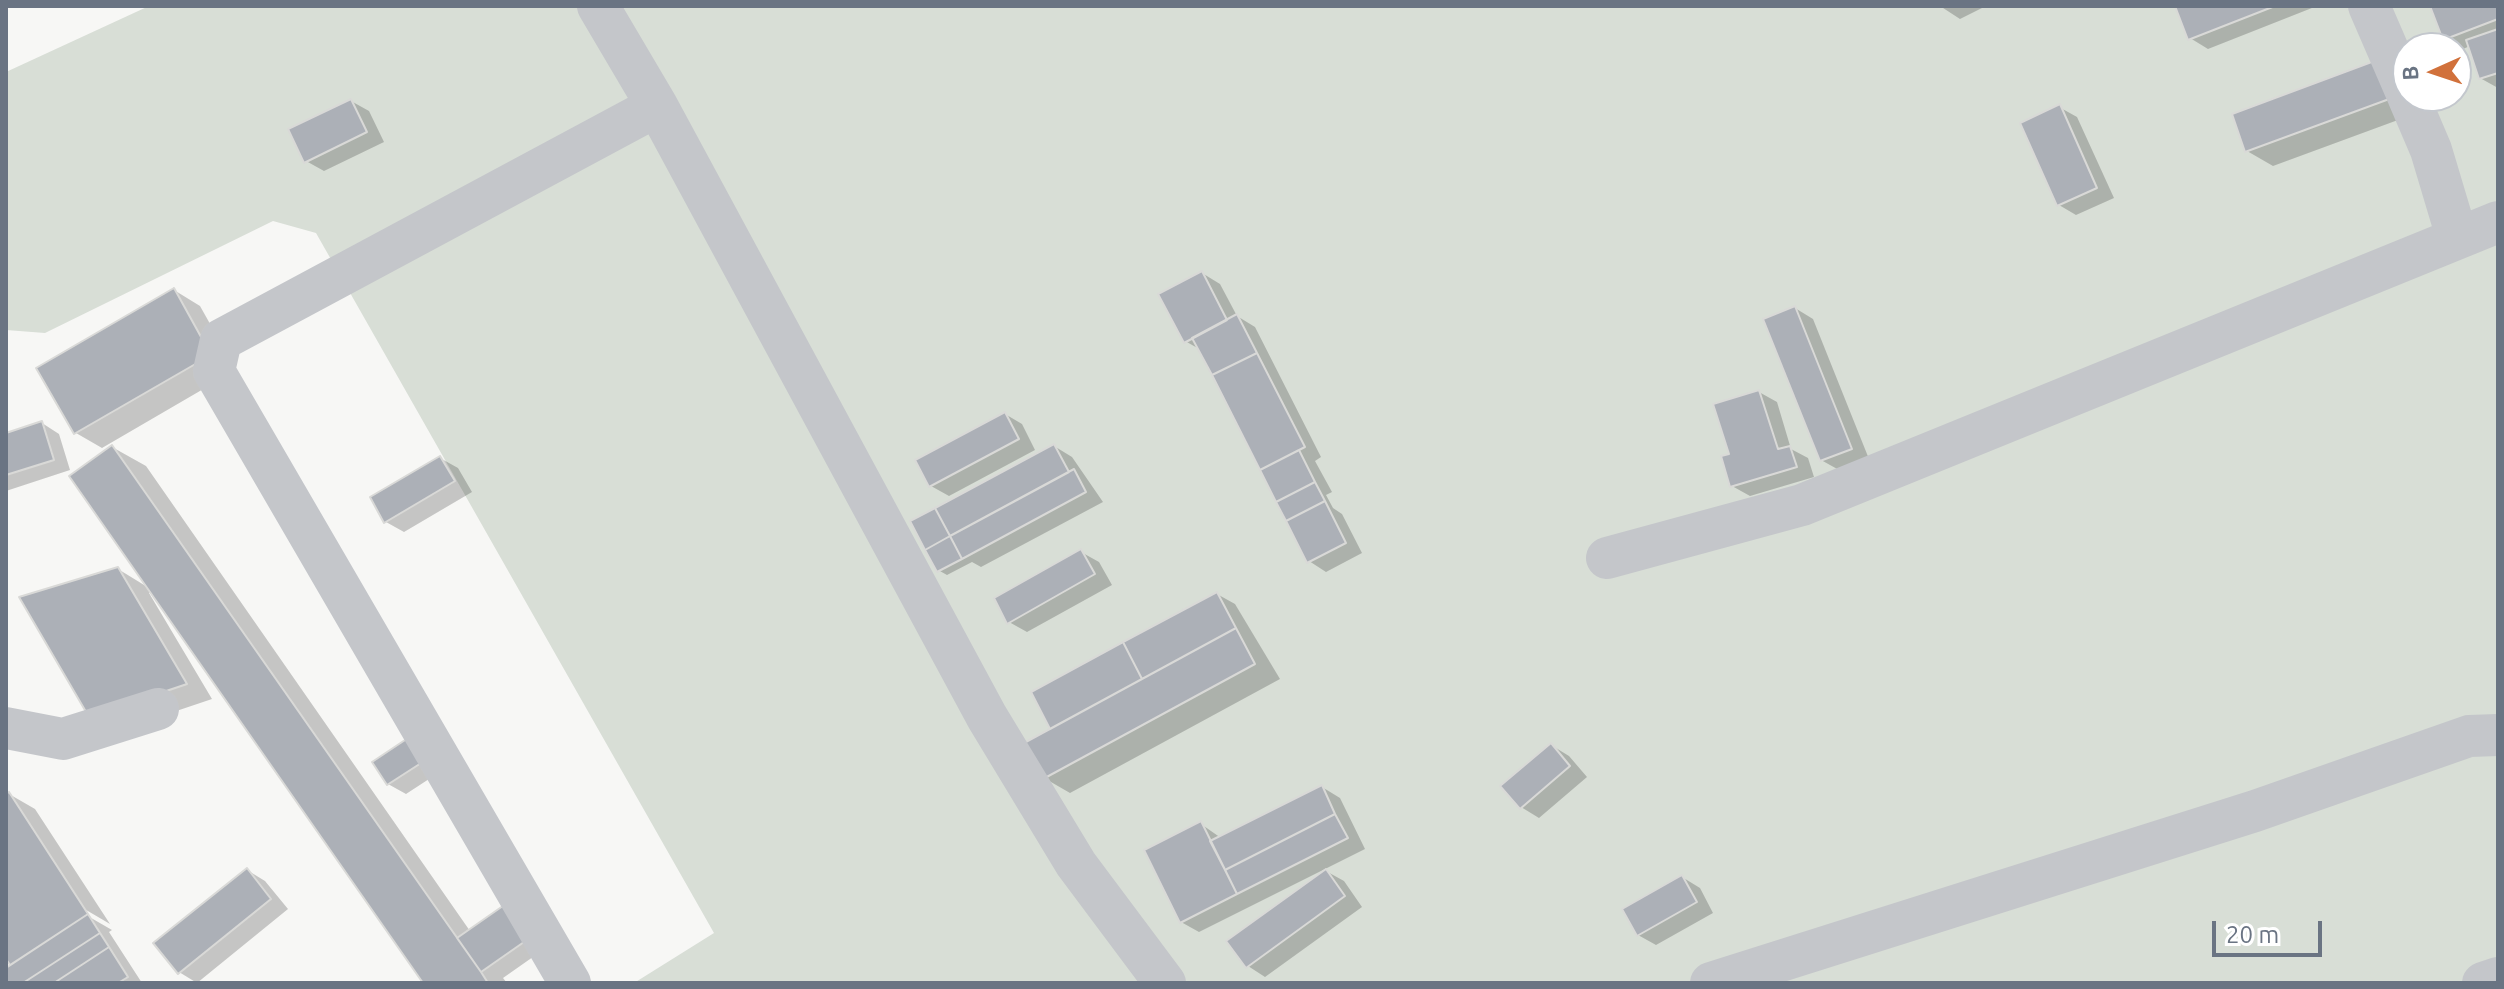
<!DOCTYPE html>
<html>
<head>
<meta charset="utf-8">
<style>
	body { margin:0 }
	#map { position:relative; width:2504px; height:989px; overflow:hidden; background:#f7f7f5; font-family:Ubuntu,sans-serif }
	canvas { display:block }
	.frame { position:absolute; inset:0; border:8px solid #6a7483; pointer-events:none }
	.north { position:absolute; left:2392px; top:32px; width:80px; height:80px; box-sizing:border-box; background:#fff; border:2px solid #c3c7cd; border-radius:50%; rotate:267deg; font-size:22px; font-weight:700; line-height:32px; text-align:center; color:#6a7483 }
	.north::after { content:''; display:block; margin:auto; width:28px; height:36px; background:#d1713b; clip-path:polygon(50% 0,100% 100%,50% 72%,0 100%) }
	.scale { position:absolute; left:2212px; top:921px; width:110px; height:36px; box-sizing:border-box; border:4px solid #6a7483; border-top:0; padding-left:10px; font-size:24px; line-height:28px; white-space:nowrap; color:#6a7483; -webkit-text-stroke:6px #fff; paint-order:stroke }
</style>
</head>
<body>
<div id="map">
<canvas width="2504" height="989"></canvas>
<div class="frame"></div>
<div class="north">B</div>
<div class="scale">20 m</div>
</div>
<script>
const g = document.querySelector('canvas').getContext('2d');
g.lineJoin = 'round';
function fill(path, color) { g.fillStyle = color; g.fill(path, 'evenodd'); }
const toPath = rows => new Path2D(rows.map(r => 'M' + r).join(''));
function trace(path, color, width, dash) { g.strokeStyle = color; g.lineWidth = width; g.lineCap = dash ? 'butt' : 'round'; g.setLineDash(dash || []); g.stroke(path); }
const green = toPath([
	[149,6,2498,6,2498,983,634,983,714,933,316,233,273,221,45,333,6,330,6,72],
	[2408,48,2456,48,2456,96,2408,96]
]);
const shadow = toPath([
	[1940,6,1986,6,1960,19],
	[2177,6,2317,6,2208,49,2190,38],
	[2432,6,2498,6,2498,88,2480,78,2470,46,2463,49,2445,38],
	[2377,62,2417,113,2273,166,2247,151],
	[351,101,369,111,384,142,324,171,306,161],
	[2059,107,2077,117,2114,198,2076,215,2059,205],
	[1202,273,1220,284,1237,316,1255,327,1321,457,1315,461,1332,492,1326,495,1333,508,1342,514,1362,553,1326,572,1309,561,1201,350,1185,341],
	[174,290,200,306,236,370,102,448,76,433],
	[1795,308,1813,319,1869,459,1839,470,1821,460],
	[1759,392,1777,402,1791,449,1808,458,1814,477,1750,496,1732,486,1731,455],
	[1005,414,1022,424,1035,450,949,496,931,486],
	[42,423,59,434,70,470,6,491,6,435],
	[1054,446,1072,457,1103,502,981,567,972,562,947,575,938,570],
	[112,447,146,466,470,931,550,945,503,978,507,983,426,983,152,591,149,593,212,699,117,731,118,569,149,588],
	[440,458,458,468,472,492,404,532,386,522],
	[1081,552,1099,562,1112,585,1027,632,1009,622],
	[1217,594,1235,604,1280,679,1070,793,1044,778,1052,730],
	[417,734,449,766,406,794,388,784],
	[1551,745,1569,756,1587,777,1539,818,1521,807],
	[1322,787,1340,798,1365,849,1199,932,1181,922,1201,824,1221,838],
	[9,794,35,809,110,924,81,907,79,911,112,930,109,932,142,983,6,983,6,970,13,966,9,960,6,962,6,796],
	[247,870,265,881,288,909,197,983,179,972],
	[1324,870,1344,881,1362,907,1265,977,1248,966],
	[1682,877,1700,888,1713,913,1656,945,1638,935]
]);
const building = toPath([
	[2175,6,2275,6,2188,40,2175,6],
	[2430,6,2497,6,2498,19,2443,40,2430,6],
	[2498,29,2498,73,2479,79,2466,40,2498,29],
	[2377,60,2392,98,2245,152,2232,114,2377,60],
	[351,99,367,132,304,163,288,129,351,99],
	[2060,104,2097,188,2057,206,2020,123,2060,104],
	[1202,271,1227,320,1184,343,1158,294,1202,271],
	[174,288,211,355,74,434,36,368,174,288],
	[1795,306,1852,449,1820,461,1763,319,1795,306],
	[1237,314,1257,353,1212,375,1192,338,1237,314],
	[1257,353,1305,447,1260,470,1212,375,1257,353],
	[1759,390,1778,449,1790,446,1797,467,1730,487,1721,456,1729,454,1713,404,1759,390],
	[1005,412,1019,439,929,487,915,460,1005,412],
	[42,421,54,460,6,475,6,433,42,421],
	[1054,444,1069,472,950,536,935,508,1054,444],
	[112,445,481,972,488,983,423,983,69,476,112,445],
	[1299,450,1315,482,1276,502,1260,470,1299,450],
	[440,456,455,481,384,523,370,497,440,456],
	[1074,469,1086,492,962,559,950,536,1074,469],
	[1315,482,1325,501,1286,521,1276,502,1315,482],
	[1325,501,1346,543,1307,563,1286,521,1325,501],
	[935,508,950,536,925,550,910,521,935,508],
	[950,536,962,559,937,572,925,550,950,536],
	[1081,549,1095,574,1007,624,994,598,1081,549],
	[118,567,187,684,89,717,19,597,118,567],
	[1217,592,1236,628,1142,679,1123,642,1217,592],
	[1236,628,1255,664,1043,779,1024,743,1236,628],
	[1123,642,1142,679,1050,729,1031,692,1123,642],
	[417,732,432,756,387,785,372,762,417,732],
	[1551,743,1570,766,1520,809,1500,786,1551,743],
	[1322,785,1335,814,1225,870,1210,841,1322,785],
	[9,792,88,914,10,965,6,959,6,794,9,792],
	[1335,814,1348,838,1237,894,1225,870,1335,814],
	[1201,821,1237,894,1180,923,1144,850,1201,821],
	[247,868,271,899,178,974,153,943,247,868],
	[1326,869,1345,896,1246,968,1226,941,1326,869],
	[1682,875,1697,902,1637,936,1622,909,1682,875],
	[510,901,534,935,481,972,457,938,510,901],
	[88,914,100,933,23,983,6,983,6,968,88,914],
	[100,933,109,947,54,983,23,983,100,933],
	[109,947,128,977,118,983,54,983,109,947]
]);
const minor = toPath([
	[598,6,657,106,987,717,1076,864,1165,983],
	[2369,6,2408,96],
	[2408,96,2431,150,2457,237],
	[1607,558,1802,505,2498,222],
	[6,728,63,739,158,709],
	[570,983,214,371,221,340,657,106],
	[1711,983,2255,811,2469,736,2498,735],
	[2483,983,2498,978]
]);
fill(green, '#d8ded6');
fill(shadow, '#0003');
fill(building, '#acb0b7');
trace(building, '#d9d9d7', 2);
trace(minor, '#c4c6ca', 42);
</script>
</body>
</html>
